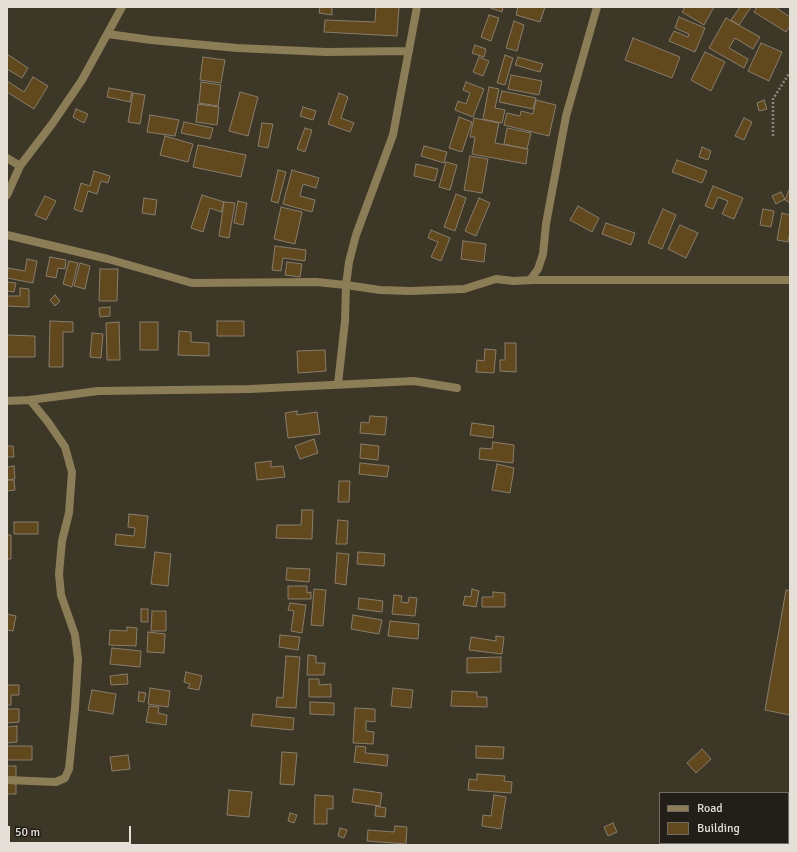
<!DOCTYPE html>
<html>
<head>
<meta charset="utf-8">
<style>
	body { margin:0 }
	#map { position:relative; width:797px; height:852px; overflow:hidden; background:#3d3728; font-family:Signika,sans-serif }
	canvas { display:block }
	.frame { position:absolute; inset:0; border:8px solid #e4e0d7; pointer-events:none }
	.legend { position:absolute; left:659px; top:792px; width:130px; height:52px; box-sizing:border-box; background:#221f18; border:1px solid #706c64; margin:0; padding:5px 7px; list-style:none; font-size:12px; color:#e4e0d7 }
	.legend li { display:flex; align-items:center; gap:8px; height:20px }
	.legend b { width:20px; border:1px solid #706c64 }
	.scale { position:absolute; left:8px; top:826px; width:123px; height:18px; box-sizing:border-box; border:2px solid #e4e0d7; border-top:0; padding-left:5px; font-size:12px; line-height:14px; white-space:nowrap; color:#e4e0d7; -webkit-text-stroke:3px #221f18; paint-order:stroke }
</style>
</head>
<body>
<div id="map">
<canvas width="797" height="852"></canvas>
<div class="frame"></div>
<ul class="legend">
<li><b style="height:5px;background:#8b7d55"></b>Road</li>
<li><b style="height:11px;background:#62491d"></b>Building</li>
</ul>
<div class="scale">50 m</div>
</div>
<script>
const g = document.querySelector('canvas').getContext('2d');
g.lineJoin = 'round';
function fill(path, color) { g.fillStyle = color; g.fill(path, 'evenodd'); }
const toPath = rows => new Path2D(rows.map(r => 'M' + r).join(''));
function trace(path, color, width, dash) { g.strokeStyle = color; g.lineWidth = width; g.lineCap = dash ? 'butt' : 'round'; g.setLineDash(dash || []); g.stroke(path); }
const building = toPath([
	[320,7,332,7,332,15,319,13,320,7],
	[376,7,399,7,397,36,324,32,325,20,375,22,376,7],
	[488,7,503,7,502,12,488,7],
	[518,7,545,7,540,22,516,15,518,7],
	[685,7,714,7,704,25,682,12,685,7],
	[740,7,751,7,739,25,731,20,740,7],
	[757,7,775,7,790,17,790,26,786,32,754,12,757,7],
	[489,15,499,18,491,41,481,37,489,15],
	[679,17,705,28,695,52,669,41,674,31,688,37,689,34,675,28,679,17],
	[726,18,760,37,753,49,735,38,729,48,748,59,744,68,709,48,726,18],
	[514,21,524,25,517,51,506,48,514,21],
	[633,38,680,57,672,78,625,60,633,38],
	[761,43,782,52,769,81,748,71,761,43],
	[475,45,486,49,484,57,472,53,475,45],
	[705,52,725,62,711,91,691,80,705,52],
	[7,54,28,68,22,78,7,69,7,54],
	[505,55,513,58,505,85,497,83,505,55],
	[203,57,225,60,221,83,200,80,203,57],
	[479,57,489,61,483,76,473,72,479,57],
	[518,57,543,64,540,72,515,65,518,57],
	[511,75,542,81,539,95,508,89,511,75],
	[33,77,48,86,34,109,7,92,7,81,24,92,33,77],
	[201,82,221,85,218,106,199,103,201,82],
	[466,82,484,89,473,117,455,110,458,101,466,104,470,93,463,90,466,82],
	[489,87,499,89,495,108,505,110,502,123,483,119,489,87],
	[109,88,132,92,130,102,107,97,109,88],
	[502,91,536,98,533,109,499,102,502,91],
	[240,92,258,97,248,136,229,131,240,92],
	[133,93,145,95,140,124,128,122,133,93],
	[339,93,348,97,341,118,354,123,350,132,328,124,339,93],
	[536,100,556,105,549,136,504,125,507,113,520,116,521,111,533,114,536,100],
	[764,100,767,109,759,111,757,103,764,100],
	[198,104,219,107,217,125,196,122,198,104],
	[303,107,316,111,313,120,300,116,303,107],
	[76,109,88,114,84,123,73,117,76,109],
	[150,115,179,120,175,136,147,132,150,115],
	[459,117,472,122,462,152,449,148,459,117],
	[474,118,499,123,495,143,528,149,526,164,472,154,475,137,470,137,474,118],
	[744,118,752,122,744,140,735,136,744,118],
	[184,122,213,128,210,139,181,133,184,122],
	[262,123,273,124,268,148,258,146,262,123],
	[305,128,312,130,305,152,297,149,305,128],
	[507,128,531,133,527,149,504,144,507,128],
	[165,136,193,144,188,162,160,155,165,136],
	[198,145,246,155,241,177,193,167,198,145],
	[424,146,447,152,444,163,421,156,424,146],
	[702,147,711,151,708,160,699,157,702,147],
	[470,156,488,159,482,193,464,190,470,156],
	[677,160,707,171,702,183,672,172,677,160],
	[446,162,457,165,450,190,439,187,446,162],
	[416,164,438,169,435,181,414,176,416,164],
	[278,170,286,172,278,203,271,201,278,170],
	[292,170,319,178,316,188,303,184,300,196,315,200,312,212,283,204,292,170],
	[94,171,110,176,108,183,101,181,97,194,88,191,82,212,74,209,81,183,90,186,94,171],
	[713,186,743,198,734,219,722,214,728,201,718,197,713,209,705,206,713,186],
	[790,188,790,203,785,200,790,188],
	[781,192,785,199,776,204,772,196,781,192],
	[456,194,466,198,455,231,444,227,456,194],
	[202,195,224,202,221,212,210,208,203,232,191,228,202,195],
	[45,196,56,201,46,220,35,215,45,196],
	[144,198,157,200,155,215,142,213,144,198],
	[479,198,490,203,476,236,465,231,479,198],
	[238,201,247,203,243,225,234,223,238,201],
	[224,202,235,203,229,238,219,236,224,202],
	[578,206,599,218,592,232,570,220,578,206],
	[281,207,302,212,295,244,274,239,281,207],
	[663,209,676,215,662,249,648,243,663,209],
	[763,209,774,211,771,227,760,225,763,209],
	[782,213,790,215,790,233,788,242,777,240,782,213],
	[606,223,635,233,631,245,602,234,606,223],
	[680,225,698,233,686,258,668,249,680,225],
	[431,230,450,238,441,261,431,257,438,242,428,238,431,230],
	[463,241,486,244,484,262,461,259,463,241],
	[275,246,306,250,305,261,283,258,281,271,272,270,275,246],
	[50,257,66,260,65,269,58,268,56,278,46,276,50,257],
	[27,259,37,261,33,283,7,278,8,268,25,271,27,259],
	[69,261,78,263,72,287,63,284,69,261],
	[287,262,302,264,300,277,285,275,287,262],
	[80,263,90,266,85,289,74,286,80,263],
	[100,269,118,269,117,301,99,301,100,269],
	[7,282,16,283,14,292,7,291,7,282],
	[20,288,29,289,29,307,7,306,7,296,20,296,20,288],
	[55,295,60,301,55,306,50,300,55,295],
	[110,307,110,316,100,317,99,308,110,307],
	[50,321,73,322,73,332,63,332,63,367,49,367,50,321],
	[217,321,244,321,244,336,217,336,217,321],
	[119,322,120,360,107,360,106,323,119,322],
	[140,322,158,322,158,350,140,350,140,322],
	[179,331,191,332,191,342,209,343,209,356,178,355,179,331],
	[92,333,103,334,101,358,90,357,92,333],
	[7,335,35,336,35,357,7,357,7,335],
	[505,343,516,343,516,372,500,371,500,360,505,360,505,343],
	[485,349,496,350,494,373,476,372,477,360,484,361,485,349],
	[325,350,326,371,298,373,297,351,325,350],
	[297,411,297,415,317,412,320,434,288,438,285,413,297,411],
	[370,416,387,417,385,435,360,433,361,422,369,423,370,416],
	[472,423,494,426,493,438,470,435,472,423],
	[314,439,318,453,300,459,295,446,314,439],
	[493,442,514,445,513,463,479,459,480,448,492,449,493,442],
	[361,444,379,446,378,460,360,458,361,444],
	[7,446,13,446,14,457,7,457,7,446],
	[271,461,271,467,283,466,285,477,257,480,255,463,271,461],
	[360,463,389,466,387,477,359,474,360,463],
	[497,464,514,468,510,493,492,490,497,464],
	[14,466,15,479,7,480,7,467,14,466],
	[7,480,14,480,15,490,7,491,7,480],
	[339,481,350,481,349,502,338,502,339,481],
	[302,510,313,510,312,539,276,538,277,525,301,525,302,510],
	[129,514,148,516,145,548,115,545,116,534,134,536,135,528,128,527,129,514],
	[338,520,348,521,347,544,336,544,338,520],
	[14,522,38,522,38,534,14,534,14,522],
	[7,535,11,535,11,559,7,559,7,535],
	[155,552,171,554,168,586,151,584,155,552],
	[358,552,385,554,384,566,357,564,358,552],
	[337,553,349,554,346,585,335,583,337,553],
	[287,568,310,569,309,582,286,580,287,568],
	[288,586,307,586,307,593,311,592,311,599,288,599,288,586],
	[314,589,326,590,323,626,311,625,314,589],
	[472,589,479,591,476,607,463,605,465,596,471,597,472,589],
	[786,590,790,591,790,715,765,710,786,590],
	[493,592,505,593,505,607,482,607,482,597,493,597,493,592],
	[394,595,402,596,401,602,408,603,409,597,417,598,415,616,392,614,394,595],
	[359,598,383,601,382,612,358,609,359,598],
	[290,603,306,605,302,633,291,631,294,611,288,610,290,603],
	[141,609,148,609,148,622,141,622,141,609],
	[152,611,166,611,166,631,151,631,152,611],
	[7,614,16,616,13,631,7,630,7,614],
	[353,615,382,620,379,634,351,629,353,615],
	[390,621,419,624,418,639,388,636,390,621],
	[127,627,137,628,136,646,109,645,110,630,127,631,127,627],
	[148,632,165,634,164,653,147,652,148,632],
	[280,635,300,637,298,650,279,647,280,635],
	[496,636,504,637,502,654,469,650,471,637,496,641,496,636],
	[112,648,141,651,140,667,110,664,112,648],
	[308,655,316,656,316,663,325,663,324,675,307,675,308,655],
	[286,656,300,657,296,708,276,707,277,697,283,698,286,656],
	[501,657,501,672,467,673,467,658,501,657],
	[186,672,202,676,199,690,188,688,190,684,184,682,186,672],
	[127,674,128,684,111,685,110,676,127,674],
	[309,679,319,679,319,685,331,684,331,697,309,697,309,679],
	[7,685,19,685,19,695,11,695,11,705,7,705,7,685],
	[150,688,170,691,168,707,148,704,150,688],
	[393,688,413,690,411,708,391,706,393,688],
	[92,690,116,694,113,714,88,710,92,690],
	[452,691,477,692,477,697,487,697,487,707,451,706,452,691],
	[139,692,146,693,144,702,138,701,139,692],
	[310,702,334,703,334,715,310,714,310,702],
	[149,706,159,707,158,713,167,715,166,725,146,722,149,706],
	[355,708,375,709,375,722,366,721,366,731,374,732,373,744,353,743,355,708],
	[7,709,19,709,19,722,7,723,7,709],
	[253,714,294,718,293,730,251,726,253,714],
	[17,726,17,742,7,743,7,727,17,726],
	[7,746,32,746,32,760,7,760,7,746],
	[356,746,366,747,365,753,388,755,387,766,354,762,356,746],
	[476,746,504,747,503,759,476,758,476,746],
	[702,749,711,759,696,773,687,763,702,749],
	[282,752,297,753,294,785,280,784,282,752],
	[128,755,130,769,112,771,110,757,128,755],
	[7,766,16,766,16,777,7,777,7,766],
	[477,774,505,776,504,781,512,782,511,793,468,790,469,779,477,780,477,774],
	[7,783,16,784,16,794,7,794,7,783],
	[354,789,382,793,380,806,352,802,354,789],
	[229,790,252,792,249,817,227,815,229,790],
	[315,795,333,796,333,809,327,809,327,824,314,824,315,795],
	[494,795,506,797,501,829,482,826,483,815,491,816,494,795],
	[376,806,386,808,385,817,375,816,376,806],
	[290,813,297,815,294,823,288,821,290,813],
	[613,823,617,832,608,836,604,827,613,823],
	[395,826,407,827,406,844,367,841,368,830,394,832,395,826],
	[340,828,347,830,344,838,338,836,340,828]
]);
const path = toPath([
	[773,136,773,99,790,72]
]);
const street = toPath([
	[108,34,151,40,237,48,326,52,409,51],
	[7,158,20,166],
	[7,195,20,166,52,124,82,80,122,7],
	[7,235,108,259,192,283,316,282,346,285,380,290,410,291,464,289,496,279,514,281,530,280,790,280],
	[530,280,538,269,543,254,546,224,566,116,597,7],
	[338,384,345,321,346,285,349,262,356,235,393,135,417,7],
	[7,401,30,400,98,391,250,389,414,381,457,388],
	[7,780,56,782,65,778,69,769,75,708,78,659,75,635,61,595,59,574,62,541,69,513,72,472,65,447,48,422,30,400]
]);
fill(building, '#62491d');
trace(building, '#877d6d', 1);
trace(path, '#8b867a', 2.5, [2, 2]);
trace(street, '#8b7d55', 8);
</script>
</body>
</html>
